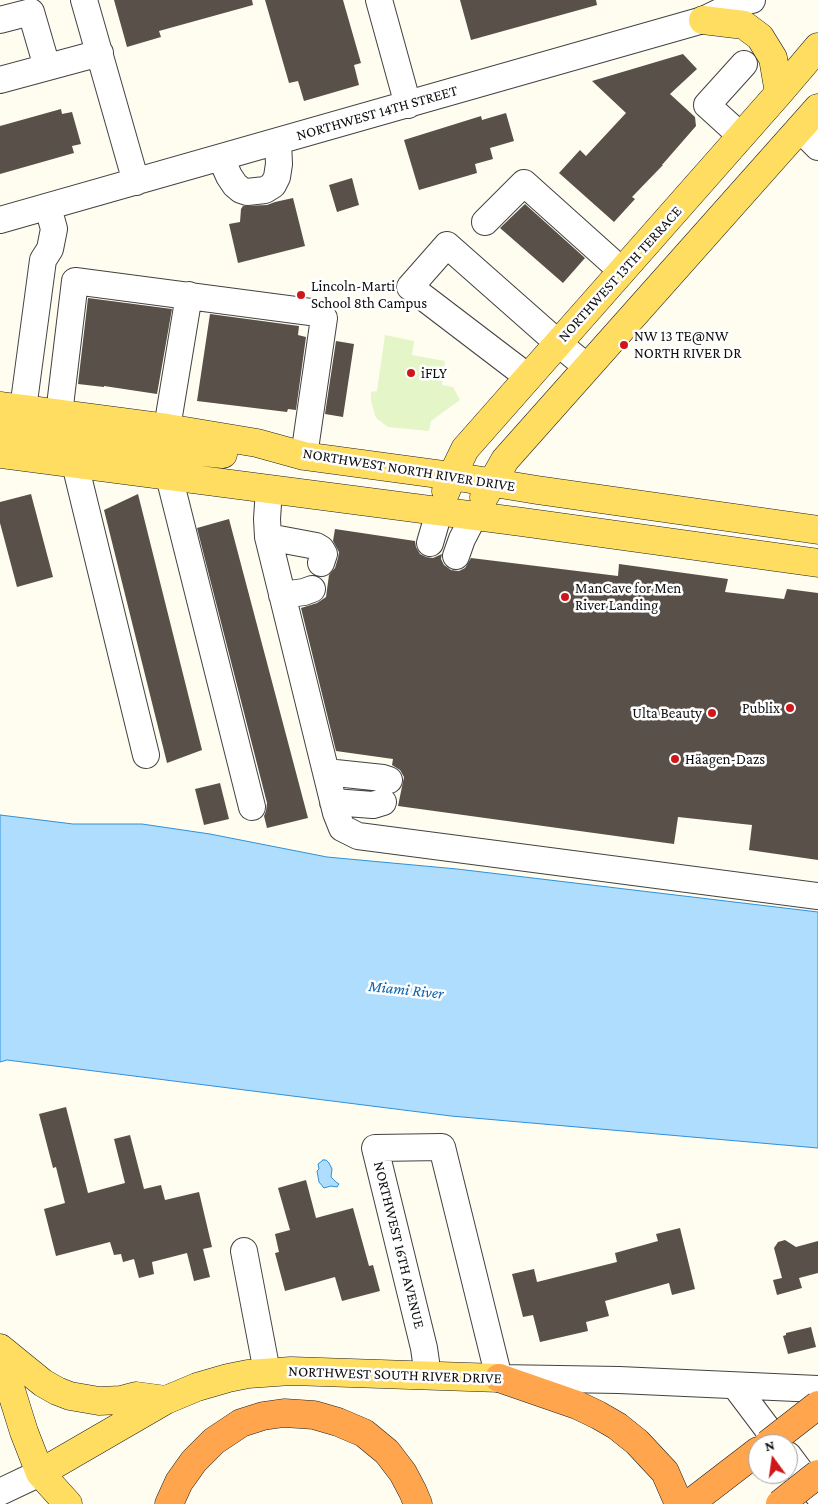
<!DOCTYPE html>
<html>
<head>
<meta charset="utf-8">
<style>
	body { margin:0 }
	#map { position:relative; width:818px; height:1504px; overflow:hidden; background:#fffdf0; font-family:"Crimson Pro",serif }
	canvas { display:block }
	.north { position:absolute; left:748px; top:1434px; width:50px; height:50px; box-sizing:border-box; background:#fff; border:1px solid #9f9f9f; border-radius:50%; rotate:346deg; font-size:14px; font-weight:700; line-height:20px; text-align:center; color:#0f0f0f }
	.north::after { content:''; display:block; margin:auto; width:18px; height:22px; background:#cf1619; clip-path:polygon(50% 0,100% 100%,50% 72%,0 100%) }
</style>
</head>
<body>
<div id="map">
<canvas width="818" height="1504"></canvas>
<div class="north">N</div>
</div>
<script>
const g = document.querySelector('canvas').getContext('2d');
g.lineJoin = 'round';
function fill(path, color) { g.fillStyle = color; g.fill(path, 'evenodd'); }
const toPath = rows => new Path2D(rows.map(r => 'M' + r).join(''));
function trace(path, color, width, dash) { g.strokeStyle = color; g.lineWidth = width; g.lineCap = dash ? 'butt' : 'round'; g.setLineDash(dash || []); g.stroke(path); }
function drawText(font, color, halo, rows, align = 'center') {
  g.font = font + ' "Crimson Pro",serif'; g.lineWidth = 5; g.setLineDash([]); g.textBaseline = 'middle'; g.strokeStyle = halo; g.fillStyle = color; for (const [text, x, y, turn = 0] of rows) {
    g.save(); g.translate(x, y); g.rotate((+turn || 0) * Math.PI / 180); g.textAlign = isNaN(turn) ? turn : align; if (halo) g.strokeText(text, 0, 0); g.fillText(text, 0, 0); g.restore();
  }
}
const pitch = toPath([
	[385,335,414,341,412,355,445,361,442,385,453,387,460,400,431,421,429,431,388,427,376,418,371,401,371,392,377,391]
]);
const water = toPath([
	[0,815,73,824,142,824,210,834,327,857,457,869,818,912,818,1148,451,1116,7,1060,0,1062,0,815],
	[323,1160,326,1160,329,1163,332,1169,331,1177,336,1182,339,1184,337,1187,331,1186,324,1188,319,1182,317,1171,319,1169,318,1164,323,1160]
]);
const building = toPath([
	[114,0,252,0,253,5,159,31,161,37,127,47],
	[265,0,343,0,361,63,354,65,359,85,304,101,298,81,289,83],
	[460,0,596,0,597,5,471,40],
	[683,54,697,69,670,94,695,117,696,126,662,165,663,165,632,197,635,199,614,222,559,173,580,150,586,156,626,113,592,81],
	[61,109,62,114,72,112,81,144,72,146,74,153,0,174,0,126],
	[506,113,514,141,490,148,493,159,475,164,477,173,419,190,404,140,481,116,482,120],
	[352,178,359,205,337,212,329,185],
	[293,198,305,246,238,263,229,224,240,222,241,209,243,206,267,205,275,202],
	[525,204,585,258,563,283,500,228],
	[88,298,172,309,157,394,104,386,104,387,78,384],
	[210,314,299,326,298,335,306,337,296,410,288,409,287,412,197,401],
	[336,341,354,344,343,417,325,414],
	[31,494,53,577,17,587,0,523,0,502],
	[138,494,202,750,167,763,104,510],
	[229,519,308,818,267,828,264,816,266,811,267,803,197,528],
	[335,529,415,541,416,547,420,554,426,557,433,558,442,554,441,559,444,565,451,570,459,571,465,568,471,558,618,576,619,564,728,579,725,592,784,599,787,589,818,593,818,860,749,850,752,825,678,817,674,844,398,806,404,777,400,770,392,765,393,759,336,751,301,608,317,603,326,597,329,575,335,568,338,558,339,552,333,541],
	[220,783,229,819,204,825,195,789],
	[66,1107,88,1193,125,1183,114,1139,130,1135,144,1189,161,1185,165,1200,199,1192,212,1247,203,1249,210,1277,194,1281,187,1253,152,1262,154,1274,139,1278,134,1259,123,1262,121,1254,114,1255,110,1242,56,1256,44,1209,65,1203,56,1167,53,1168,39,1114],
	[306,1180,316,1218,353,1208,369,1266,373,1265,380,1291,342,1301,335,1277,285,1291,275,1253,279,1252,275,1234,290,1230,278,1188],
	[680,1228,695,1289,672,1295,669,1283,605,1301,609,1316,586,1322,588,1331,540,1342,533,1315,523,1317,512,1274,534,1269,537,1282,617,1262,615,1253,658,1241,656,1234],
	[785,1240,796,1247,818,1241,818,1273,799,1278,802,1288,777,1295,773,1280,782,1278,774,1248,778,1242],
	[811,1327,816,1347,788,1354,783,1336,786,1335,786,1333]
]);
const minor = toPath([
	[84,0,136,182],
	[379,0,408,105],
	[0,20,31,12,47,67],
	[0,80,100,53],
	[800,129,818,147],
	[741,136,707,105,744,64],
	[221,158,229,176,235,185,241,190,247,192,265,190,273,185,277,177,279,164,278,141],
	[0,220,703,20,736,4,752,0],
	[485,222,524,183,622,271],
	[528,377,410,287,447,245,558,343,587,367],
	[23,409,43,260,50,249,54,229,48,207],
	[59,414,75,281,318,313],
	[167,428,189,295],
	[304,456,324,318],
	[75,464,146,755],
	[169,476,252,807],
	[269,489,267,519,268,537,336,813,342,828,358,836,818,896],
	[268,537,316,546,321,549,324,554,321,563],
	[430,543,439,512],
	[456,556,462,539,474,516],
	[282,595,304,592,312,589],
	[326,772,383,778,389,780],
	[333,802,373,805,383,802],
	[244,1251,267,1372],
	[428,1376,424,1348,375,1148,442,1147,499,1378,619,1380,818,1389],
	[736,1387,779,1444],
	[788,1455,818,1495],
	[0,1492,40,1473]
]);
const major = toPath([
	[703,20,744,25,760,37,773,58,779,93],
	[0,406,167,428,257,443,304,456,452,476,537,490,818,530],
	[0,428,112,443,223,454],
	[0,454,522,522,818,563],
	[446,491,452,476,465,449,779,93,818,47],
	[484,497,505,460,818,108],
	[0,1348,43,1383,57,1391,70,1396,99,1401,121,1400,136,1396,166,1400],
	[0,1355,24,1432,40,1473,68,1504],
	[40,1473,166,1400,197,1387,228,1378,248,1374,291,1371,499,1378]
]);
const highway = toPath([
	[499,1378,577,1405,598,1415,617,1426,637,1442,665,1472,679,1504],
	[169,1504,179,1482,194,1461,214,1441,241,1423,263,1416,284,1413,314,1415,338,1422,364,1433,387,1452,403,1473,413,1492,418,1504],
	[689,1504,758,1451]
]);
const highwayBridge = toPath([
	[768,1444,818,1405],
	[780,1504,818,1474]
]);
const markers = [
	[301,295,5,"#cf1619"],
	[624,345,5,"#cf1619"],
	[411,373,5,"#cf1619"],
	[565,597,5,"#cf1619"],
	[790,708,5,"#cf1619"],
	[712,713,5,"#cf1619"],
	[675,759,5,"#cf1619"]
];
const streetNames = [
	["NORTHWEST 14TH STREET",377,113,-16],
	["NORTHWEST 13TH TERRACE",620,274,-48],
	["NORTHWEST NORTH RIVER DRIVE",409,470,9],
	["NORTHWEST 16TH AVENUE",399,1245,76],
	["NORTHWEST SOUTH RIVER DRIVE",395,1375,2]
];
const poiNames = [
	["Lincoln-Marti",311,286],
	["School 8th Campus",311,303],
	["NW 13 TE@NW",634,336],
	["NORTH RIVER DR",634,353],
	["iFLY",421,373],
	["ManCave for Men",575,588],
	["River Landing",575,605],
	["Publix",780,708,"right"],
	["Ulta Beauty",702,713,"right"],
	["Häagen-Dazs",685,759]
];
const waterNames = [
	["Miami River",406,990,6]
];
fill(pitch, '#e4f5c8');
fill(water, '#afddfd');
trace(water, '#2d91dc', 1);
fill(building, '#59504a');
trace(minor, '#424242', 28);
trace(major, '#202020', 29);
trace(highway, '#202020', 29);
trace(minor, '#fff', 26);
trace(major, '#ffdd60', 28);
trace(highway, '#ffa54e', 28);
trace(highwayBridge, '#202020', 29, []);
trace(highwayBridge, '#ffa54e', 28);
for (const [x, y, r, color] of markers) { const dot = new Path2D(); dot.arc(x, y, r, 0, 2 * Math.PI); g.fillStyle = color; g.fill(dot); trace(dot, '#fff', 2); }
drawText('15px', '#0f0f0f', '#fff', streetNames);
drawText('15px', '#0f0f0f', '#fff', poiNames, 'left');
drawText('italic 16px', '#0961af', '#fff', waterNames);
</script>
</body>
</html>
